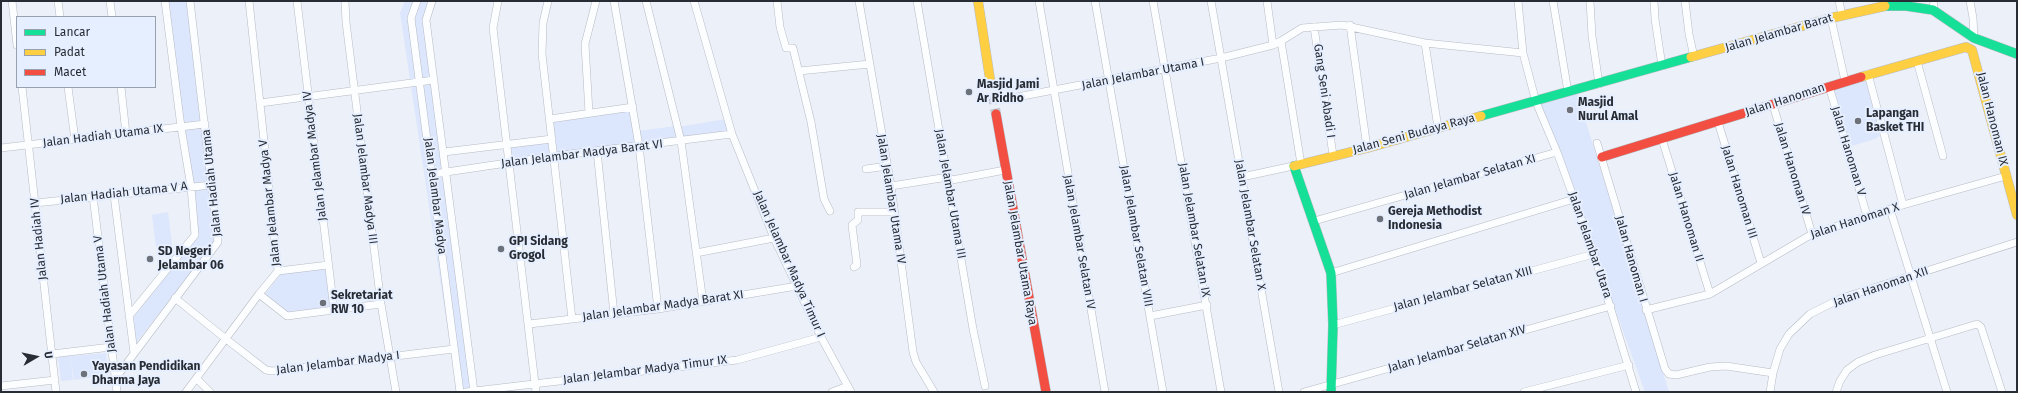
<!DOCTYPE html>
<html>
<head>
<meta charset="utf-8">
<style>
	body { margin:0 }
	#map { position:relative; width:2018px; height:393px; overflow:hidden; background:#ecf0f9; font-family:"Fira Sans",sans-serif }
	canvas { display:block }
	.frame { position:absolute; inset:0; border:2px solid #282c34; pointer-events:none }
	.legend { position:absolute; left:16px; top:16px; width:140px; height:72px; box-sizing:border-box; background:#e6efff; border:1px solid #9aa1ae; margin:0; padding:5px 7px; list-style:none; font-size:12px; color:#282c34 }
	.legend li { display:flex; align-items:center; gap:8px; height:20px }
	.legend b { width:20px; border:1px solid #9aa1ae }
	.north { position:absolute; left:16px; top:337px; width:40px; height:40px; -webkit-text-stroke:3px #e6efff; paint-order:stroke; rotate:81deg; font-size:11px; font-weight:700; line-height:16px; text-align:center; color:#282c34 }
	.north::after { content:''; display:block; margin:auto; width:14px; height:18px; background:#282c34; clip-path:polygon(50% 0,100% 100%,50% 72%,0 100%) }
</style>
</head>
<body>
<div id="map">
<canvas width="2018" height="393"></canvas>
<div class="frame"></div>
<ul class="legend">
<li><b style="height:5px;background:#16e098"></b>Lancar</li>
<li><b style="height:5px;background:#ffcf43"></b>Padat</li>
<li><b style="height:5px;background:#f24e42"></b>Macet</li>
</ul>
<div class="north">U</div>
</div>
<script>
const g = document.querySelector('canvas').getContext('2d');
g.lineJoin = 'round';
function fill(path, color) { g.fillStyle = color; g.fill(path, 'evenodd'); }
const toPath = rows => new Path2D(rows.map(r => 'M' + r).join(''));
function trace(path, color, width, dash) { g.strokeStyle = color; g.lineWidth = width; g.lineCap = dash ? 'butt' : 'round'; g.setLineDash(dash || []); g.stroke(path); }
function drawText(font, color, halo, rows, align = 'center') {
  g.font = font + ' "Fira Sans",sans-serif'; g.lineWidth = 4; g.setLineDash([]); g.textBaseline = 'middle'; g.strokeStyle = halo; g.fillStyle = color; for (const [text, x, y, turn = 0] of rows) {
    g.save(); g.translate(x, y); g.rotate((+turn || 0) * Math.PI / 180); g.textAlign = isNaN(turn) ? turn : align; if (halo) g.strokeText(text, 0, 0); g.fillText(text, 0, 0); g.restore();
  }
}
const green = toPath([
	[167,1,189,1,211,184,188,185],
	[405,1,437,1,430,19,474,392,457,392,400,13],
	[1865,76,1880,136,1875,139,1852,146,1830,86],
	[1577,93,1669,392,1645,392,1541,104],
	[632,109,638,146,557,155,552,119],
	[726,119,730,133,682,140,679,127],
	[676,126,680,140,640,145,638,131],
	[552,140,553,155,510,162,509,145],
	[212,186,217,239,135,344,134,317,194,240,192,188],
	[168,212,172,245,156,247,152,215],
	[325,268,331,308,292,315,265,294,281,274],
	[106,353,108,375,74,380,71,358,73,380,61,381,58,357]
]);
const streetTunnel = toPath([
	[994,101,1012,98]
]);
const secondaryTunnel = toPath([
	[990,79,996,114]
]);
const street = toPath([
	[12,1,17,45],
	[58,1,60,17],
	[110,1,112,17],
	[297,1,334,310],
	[345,1,346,22,381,304,396,392],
	[417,1,411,18,460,392],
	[432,1,426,20,474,392],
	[498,1,493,28,536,392],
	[548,1,543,23,542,54,572,319],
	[614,1,639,146,658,309],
	[646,1,681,141,703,302],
	[694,1,732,134,774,238,821,337,851,392],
	[777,1,780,27,786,48,793,48,811,122,824,199,830,211],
	[859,1,891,186,913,352,916,362,934,392],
	[917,1,973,329,985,386],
	[1039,1,1105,392],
	[1095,1,1163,392],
	[1153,1,1221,392],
	[1211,1,1279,392],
	[1267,1,1273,45],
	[1518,1,1523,53,1536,102,1557,152,1594,254,1636,392],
	[1553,1,1568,92],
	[1590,1,1592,36,1599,84],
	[1654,1,1655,19,1662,66],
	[1685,1,1689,34,1694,57],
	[1839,1,1842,15],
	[1970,1,1973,18,1974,38],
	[1933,10,1934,1],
	[1831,18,1845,81],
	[1350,25,1367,148],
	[1314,27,1333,155],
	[1281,41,1302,28,1342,25,1425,43,1523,53],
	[1425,43,1438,128],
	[1917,61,1943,156],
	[799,71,870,64],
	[1868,74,1903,205],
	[1829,86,1867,216],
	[22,87,56,392],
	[68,87,75,140],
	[121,87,126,134],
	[1012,98,1221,58,1273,45,1281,41,1301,164],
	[260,103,434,80],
	[1773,105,1812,234],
	[589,113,585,44,596,1],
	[550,119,633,107],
	[1718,122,1761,263],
	[1662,139,1710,294],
	[1597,143,1665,369,1669,374,1676,375,1710,367,1726,366,1773,373],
	[1,148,205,124],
	[597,151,614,314],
	[444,152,552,139],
	[866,169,887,166],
	[433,174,554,156,732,134],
	[1242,177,1293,166],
	[891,186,948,177,952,180,1005,170],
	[114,195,134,353],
	[93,196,117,392],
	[35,203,212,185],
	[1890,209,1947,392],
	[1314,221,1557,152],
	[696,253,774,238],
	[854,267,857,265,852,225,858,220,858,212,894,212],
	[278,271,328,265],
	[1331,273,1574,199],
	[259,294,287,316,381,304],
	[175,298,226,339,266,370,272,371,454,349],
	[1646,310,1710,294,1812,234,1903,205,2006,176],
	[129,316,195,235,191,187,181,127,165,1],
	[1150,316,1207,305],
	[529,324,658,309,797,286],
	[1333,325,1594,254],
	[52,354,111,347],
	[115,379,218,242,190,1],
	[197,379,210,392],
	[1,386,55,380],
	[186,392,259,294,278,271,249,1],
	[466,392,737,360,821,337],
	[832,392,848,386],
	[1304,392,1611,306],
	[1524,392,1629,365],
	[1770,392,1773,373,1780,349,1789,334,1810,314,1842,298,2017,242],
	[1836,392,1840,381,1847,370,1858,362,1875,355,1977,324,1981,327,2002,392]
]);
const fast = toPath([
	[1885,6,1906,6,1933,10,1974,38,2017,54],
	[1481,116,1691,57],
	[1294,166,1331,273,1333,325,1331,392]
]);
const slow = toPath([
	[978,1,990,79],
	[1691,57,1831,18,1885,6],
	[1861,77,1966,47,1972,50,2017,215],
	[1294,166,1367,148,1481,116]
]);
const jam = toPath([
	[996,114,1046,392],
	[1602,157,1861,77]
]);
const markers = [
	[969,92,4,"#6d7179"],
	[1570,110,4,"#6d7179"],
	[1858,121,4,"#6d7179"],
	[1380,219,4,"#6d7179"],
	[501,249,4,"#6d7179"],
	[150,259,4,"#6d7179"],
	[323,303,4,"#6d7179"],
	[84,374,4,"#6d7179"]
];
const streetNames = [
	["Jalan Jelambar Barat",1779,33,-16],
	["Jalan Jelambar Utama I",1143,74,-11],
	["Gang Seni Abadi I",1324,91,82],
	["Jalan Hanoman",1785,100,-18],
	["Jalan Hanoman IX",1992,119,76],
	["Jalan Seni Budaya Raya",1414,134,-15],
	["Jalan Hadiah Utama IX",103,136,-7],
	["Jalan Hanoman V",1848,151,73],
	["Jalan Jelambar Madya Barat VI",582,154,-7],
	["Jalan Jelambar Madya IV",315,156,-97],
	["Jalan Hanoman IV",1792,169,73],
	["Jalan Jelambar Selatan XI",1470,177,-16],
	["Jalan Jelambar Madya III",365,179,83],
	["Jalan Hadiah Utama",212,183,-96],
	["Jalan Hanoman III",1739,192,73],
	["Jalan Hadiah Utama V A",124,193,-6],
	["Jalan Jelambar Utama III",950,194,80],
	["Jalan Jelambar Madya",435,196,83],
	["Jalan Jelambar Utama IV",891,199,81],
	["Jalan Jelambar Madya V",270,203,-96],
	["Jalan Hanoman II",1686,217,73],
	["Jalan Hanoman X",1855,221,-18],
	["Jalan Jelambar Selatan X",1250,225,80],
	["Jalan Jelambar Selatan IX",1194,230,80],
	["Jalan Jelambar Selatan VIII",1136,236,80],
	["Jalan Hadiah IV",39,239,-96],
	["Jalan Jelambar Selatan IV",1079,242,80],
	["Jalan Jelambar Utara",1590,245,71],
	["Jalan Jelambar Utama Raya",1020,253,80],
	["Jalan Hanoman I",1631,259,74],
	["Jalan Jelambar Madya Timur I",789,264,66],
	["Jalan Hanoman XII",1881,287,-19],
	["Jalan Jelambar Selatan XIII",1463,289,-15],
	["Jalan Hadiah Utama V",105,294,-97],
	["Jalan Jelambar Madya Barat XI",663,306,-8],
	["Jalan Jelambar Selatan XIV",1457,349,-16],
	["Jalan Jelambar Madya I",338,363,-7],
	["Jalan Jelambar Madya Timur IX",645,370,-7]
];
const poiNames = [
	["Masjid Jami",977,85],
	["Ar Ridho",977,99],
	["Masjid",1578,103],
	["Nurul Amal",1578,117],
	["Lapangan",1866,114],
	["Basket THI",1866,128],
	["Gereja Methodist",1388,212],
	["Indonesia",1388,226],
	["GPI Sidang",509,242],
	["Grogol",509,256],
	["SD Negeri",158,252],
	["Jelambar 06",158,266],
	["Sekretariat",331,296],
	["RW 10",331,310],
	["Yayasan Pendidikan",92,367],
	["Dharma Jaya",92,381]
];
fill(green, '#dce6fc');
trace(streetTunnel, '#c5c9d2', 7, [7, 3.5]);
trace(secondaryTunnel, '#c5c9d2', 10, [10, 5]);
trace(street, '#b7bbc3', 8);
trace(fast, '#b7bbc3', 10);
trace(slow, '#b7bbc3', 10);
trace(jam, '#b7bbc3', 10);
trace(street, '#fcfdfe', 7);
trace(fast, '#16e098', 9);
trace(slow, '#ffcf43', 9);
trace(jam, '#f24e42', 9);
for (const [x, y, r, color] of markers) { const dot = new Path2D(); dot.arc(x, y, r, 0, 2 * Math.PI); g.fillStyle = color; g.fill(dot); trace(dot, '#e6efff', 1.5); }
drawText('12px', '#282c34', '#e6efff', streetNames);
drawText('bold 12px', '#282c34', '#e6efff', poiNames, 'left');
</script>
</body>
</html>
